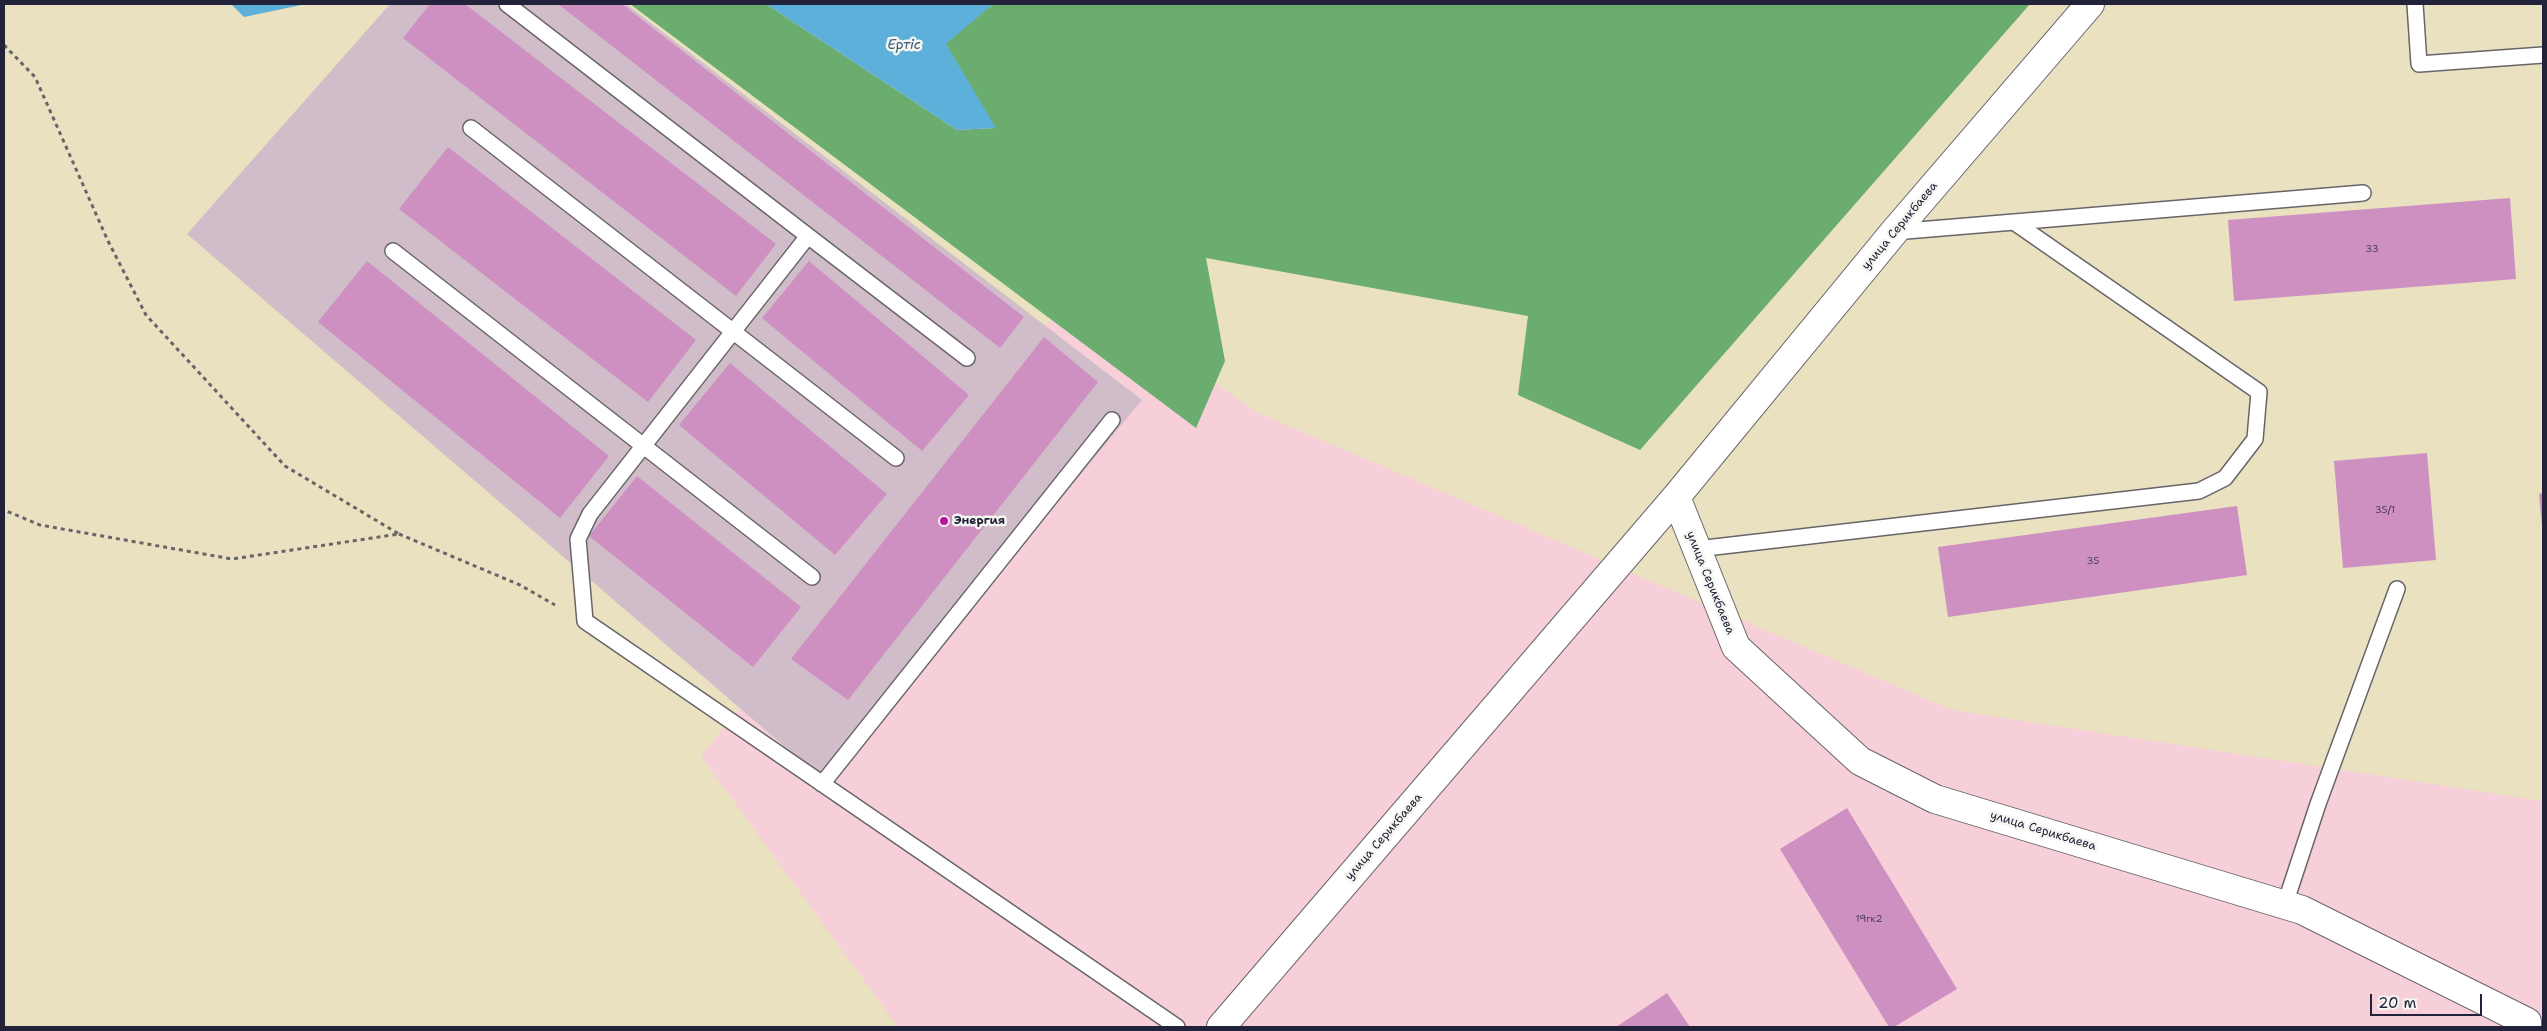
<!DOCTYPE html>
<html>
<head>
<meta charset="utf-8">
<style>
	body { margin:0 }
	#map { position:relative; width:2547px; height:1031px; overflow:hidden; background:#e9e1bf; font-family:"Shantell Sans",sans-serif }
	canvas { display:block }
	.frame { position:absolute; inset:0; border:5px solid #22223b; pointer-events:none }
	.scale { position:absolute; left:2370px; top:994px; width:112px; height:22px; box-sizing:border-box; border:2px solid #22223b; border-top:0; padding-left:6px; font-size:15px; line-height:18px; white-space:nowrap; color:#22223b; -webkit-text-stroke:4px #f6f6f2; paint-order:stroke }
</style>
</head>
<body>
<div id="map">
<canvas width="2547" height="1031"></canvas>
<div class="frame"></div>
<div class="scale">20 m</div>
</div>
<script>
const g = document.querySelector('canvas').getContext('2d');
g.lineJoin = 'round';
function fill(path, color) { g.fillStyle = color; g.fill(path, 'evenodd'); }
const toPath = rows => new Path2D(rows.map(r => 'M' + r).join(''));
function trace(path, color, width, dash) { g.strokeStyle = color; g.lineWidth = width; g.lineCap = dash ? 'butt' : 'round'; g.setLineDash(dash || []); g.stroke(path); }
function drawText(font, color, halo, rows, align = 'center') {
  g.font = font + ' "Shantell Sans",sans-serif'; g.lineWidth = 5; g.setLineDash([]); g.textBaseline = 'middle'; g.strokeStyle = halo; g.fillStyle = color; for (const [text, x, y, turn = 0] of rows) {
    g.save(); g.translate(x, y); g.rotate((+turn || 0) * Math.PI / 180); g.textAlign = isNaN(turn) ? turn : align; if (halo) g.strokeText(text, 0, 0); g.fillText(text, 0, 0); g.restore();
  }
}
const built = toPath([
	[1077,287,1258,413,1952,710,2543,801,2543,1027,898,1027,701,756]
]);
const industrial = toPath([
	[390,4,626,4,1142,400,826,782,187,234]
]);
const forest = toPath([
	[630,4,766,4,957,130,995,128,945,43,993,4,2030,4,1640,450,1518,395,1528,316,1206,258,1225,361,1196,428]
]);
const water = toPath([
	[231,4,306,4,244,17],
	[766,4,993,4,946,44,996,128,957,130]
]);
const building = toPath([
	[430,4,465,4,776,244,736,296,403,38],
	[558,4,622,4,1024,317,1000,348],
	[448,147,696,340,648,402,399,209],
	[2510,198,2516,279,2234,301,2228,220],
	[367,261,609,456,560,518,318,322],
	[809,261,969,395,922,451,762,318],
	[1044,337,1098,382,848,700,791,659],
	[730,363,887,494,835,555,679,425],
	[2427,453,2436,560,2343,568,2334,461],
	[637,476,801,607,753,667,589,536],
	[2543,493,2543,526,2542,526,2539,494],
	[2237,506,2247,575,1948,617,1938,547],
	[1847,808,1957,989,1894,1027,1889,1027,1780,849],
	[1667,993,1690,1027,1616,1027]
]);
const path = toPath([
	[4,45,35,77,108,241,146,315,285,466,399,534,232,559,40,525,4,510],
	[399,534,520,585,555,605]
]);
const service = toPath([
	[507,4,808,236],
	[2415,4,2419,64,2543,55],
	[471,128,896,458],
	[1894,232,2363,193],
	[393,251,812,577],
	[967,358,808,236,590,514,578,539,585,621,1177,1027],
	[1697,549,2199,491,2225,478,2255,439,2259,392,2014,222],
	[822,784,1112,420],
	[2285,904,2318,804,2397,589]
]);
const minor = toPath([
	[1676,497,1736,647,1860,761,1935,799,2302,910,2527,1022,2527,1027],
	[1221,1027,1676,497,1894,232,2090,4]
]);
const markers = [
	[944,521,5,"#b5179e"]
];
const numberNames = [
	["33",2372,249],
	["35/1",2385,510],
	["35",2093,561],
	["19гк2",1869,919]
];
const streetNames = [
	["улица Серикбаева",1900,226,-50],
	["улица Серикбаева",1710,583,68],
	["улица Серикбаева",2043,831,17],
	["улица Серикбаева",1384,837,-49]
];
const poiNames = [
	["Энергия",954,521]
];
const waterNames = [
	["Ертіс",904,45]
];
fill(built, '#f6cfd8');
fill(industrial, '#d1bdca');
fill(forest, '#6bac6f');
fill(water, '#5db0d9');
fill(building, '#ce90c1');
trace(service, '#686569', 18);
trace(minor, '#686569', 30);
trace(path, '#686569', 3, [4, 4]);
trace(service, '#fff', 15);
trace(minor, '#fff', 28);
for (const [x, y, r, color] of markers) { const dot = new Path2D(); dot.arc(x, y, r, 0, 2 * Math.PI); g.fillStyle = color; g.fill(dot); trace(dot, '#f6f6f2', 2); }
drawText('10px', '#4d3e5c', null, numberNames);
drawText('12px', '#22223b', '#f6f6f2', streetNames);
drawText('bold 12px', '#22223b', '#f6f6f2', poiNames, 'left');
drawText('italic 14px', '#3a5b7a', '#f6f6f2', waterNames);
</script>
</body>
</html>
